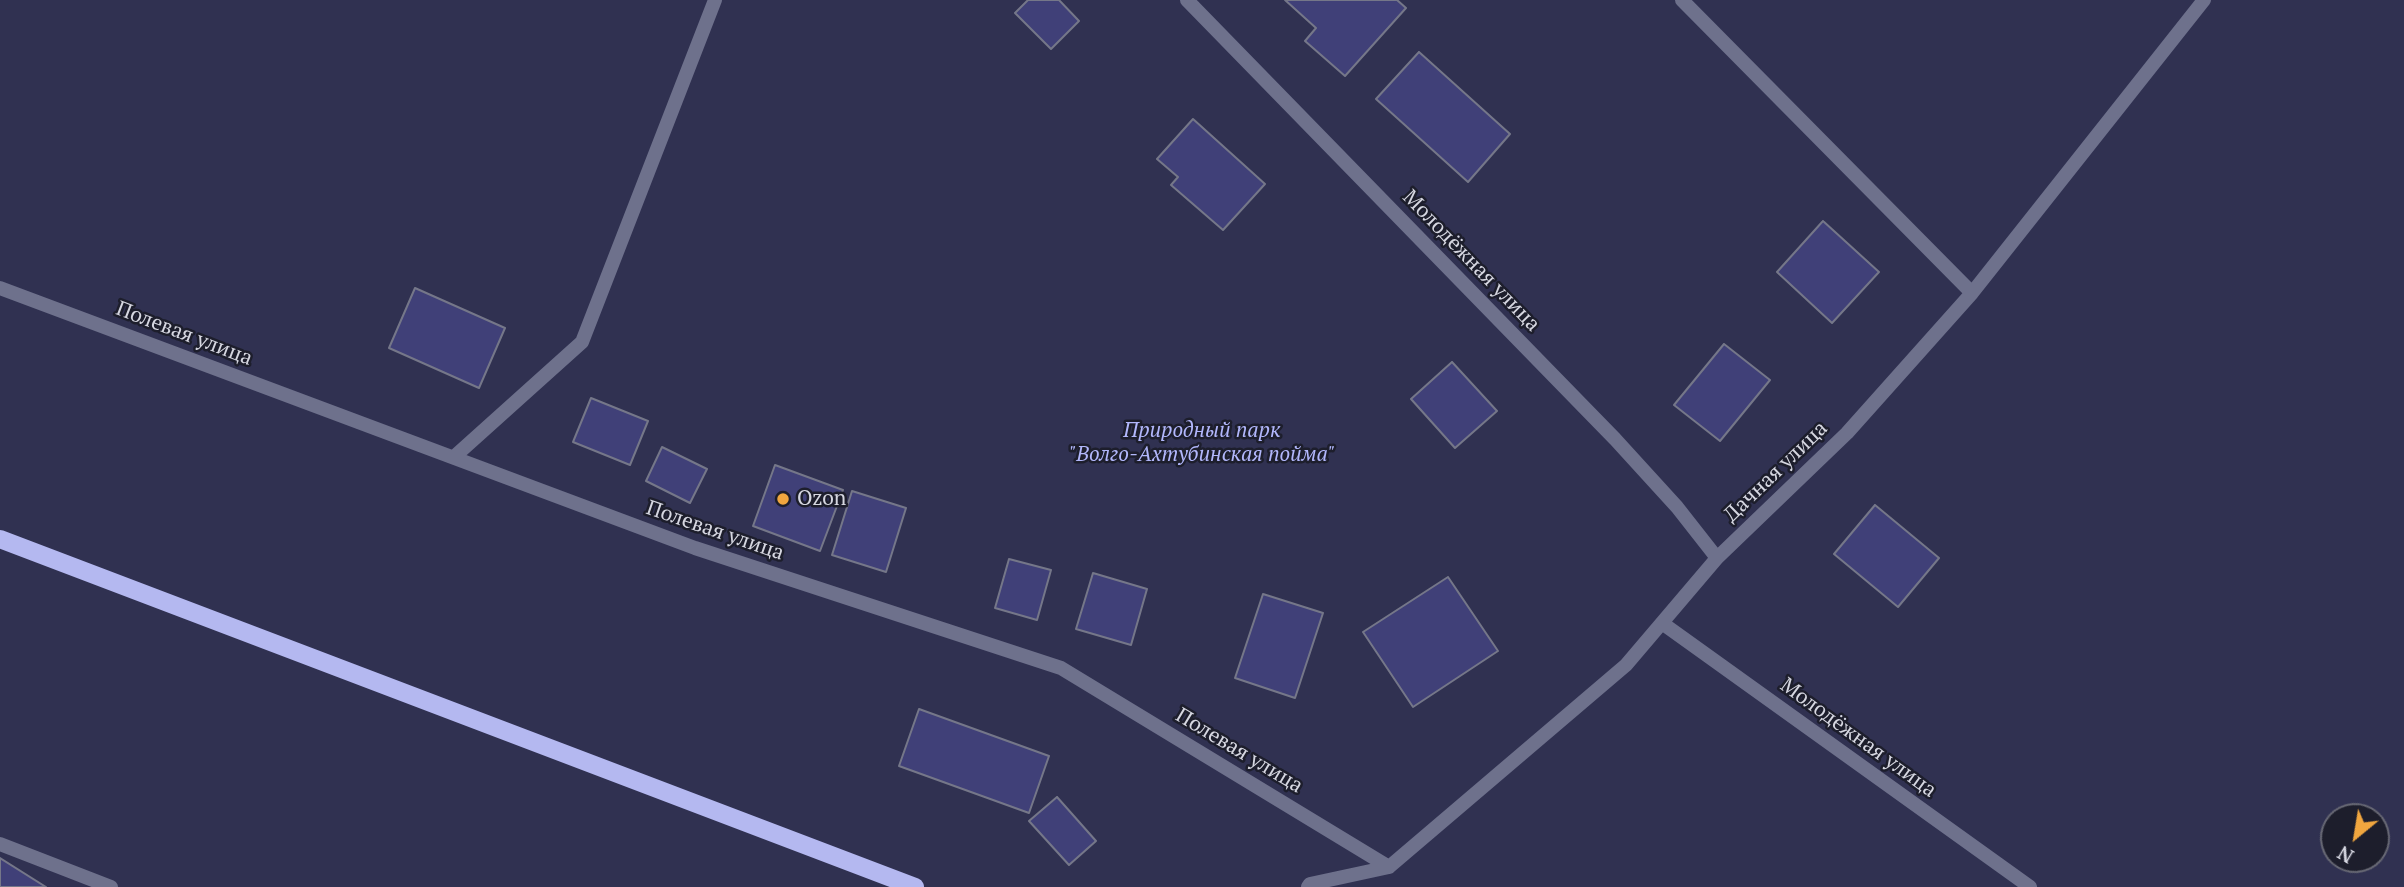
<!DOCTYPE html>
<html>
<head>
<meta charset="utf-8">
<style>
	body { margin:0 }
	#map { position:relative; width:2404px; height:887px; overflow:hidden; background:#262837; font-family:"PT Serif",serif }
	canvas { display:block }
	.north { position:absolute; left:2320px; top:803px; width:70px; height:70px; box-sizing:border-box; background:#1d1e2c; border:2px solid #676874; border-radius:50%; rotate:210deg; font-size:19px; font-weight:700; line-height:28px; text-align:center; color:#d6d7e1 }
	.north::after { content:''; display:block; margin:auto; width:24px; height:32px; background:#f0a63f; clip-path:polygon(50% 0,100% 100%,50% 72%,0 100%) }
</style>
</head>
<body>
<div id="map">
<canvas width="2404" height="887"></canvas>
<div class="north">N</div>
</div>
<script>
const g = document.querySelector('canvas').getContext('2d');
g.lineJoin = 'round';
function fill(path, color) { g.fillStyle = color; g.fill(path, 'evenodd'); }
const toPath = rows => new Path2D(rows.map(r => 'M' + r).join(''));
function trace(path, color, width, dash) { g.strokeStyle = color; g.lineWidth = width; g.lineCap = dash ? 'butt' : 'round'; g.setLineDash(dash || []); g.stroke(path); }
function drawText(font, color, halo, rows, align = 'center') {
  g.font = font + ' "PT Serif",serif'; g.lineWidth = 5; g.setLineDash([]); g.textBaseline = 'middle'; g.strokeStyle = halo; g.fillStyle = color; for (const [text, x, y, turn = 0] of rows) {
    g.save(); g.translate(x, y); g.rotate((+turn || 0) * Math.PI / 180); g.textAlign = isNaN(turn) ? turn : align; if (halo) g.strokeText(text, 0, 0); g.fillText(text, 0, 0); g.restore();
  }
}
const green = toPath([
	[0,0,2404,0,2404,887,0,887],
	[2334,817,2376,817,2376,859,2334,859]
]);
const building = toPath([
	[1028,0,1059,0,1079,21,1051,49,1015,13,1028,0],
	[1285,0,1397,0,1406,8,1345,76,1305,41,1316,28,1285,0],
	[1419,52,1510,134,1468,182,1376,99,1419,52],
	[1193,119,1265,184,1223,230,1171,185,1178,177,1157,159,1193,119],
	[1823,221,1879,272,1832,323,1777,272,1823,221],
	[415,288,505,328,479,388,389,348,415,288],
	[1724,344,1770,380,1720,441,1674,405,1724,344],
	[1452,362,1497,411,1455,448,1411,399,1452,362],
	[591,398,648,421,630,465,573,442,591,398],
	[662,447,707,469,690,503,646,481,662,447],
	[775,465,843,490,820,551,753,526,775,465],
	[852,491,906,508,886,572,832,555,852,491],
	[1875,505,1939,558,1898,607,1834,554,1875,505],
	[1009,559,1051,570,1037,620,995,608,1009,559],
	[1093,573,1147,589,1131,645,1076,629,1093,573],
	[1448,577,1498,651,1413,707,1363,632,1448,577],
	[1263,594,1323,613,1295,698,1235,678,1263,594],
	[919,709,1049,756,1029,813,899,766,919,709],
	[1057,797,1096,841,1069,865,1029,821,1057,797],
	[0,858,46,887,0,887,0,858]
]);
const minor = toPath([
	[1187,0,1615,439,1677,507,1717,558],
	[1682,0,1972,293],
	[0,288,695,548,1061,668,1389,867],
	[454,457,582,342,715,0],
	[1662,623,2030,887],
	[0,844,111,887],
	[1308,887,1310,884,1389,867,1626,665,1717,558,1847,433,1972,293,2204,0]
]);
const primary = toPath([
	[0,539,915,887]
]);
const markers = [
	[783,499,7,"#f0a63f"]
];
const streetNames = [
	["Молодёжная улица",1471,261,46],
	["Полевая улица",184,334,21],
	["Дачная улица",1776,472,-44],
	["Полевая улица",715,531,19],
	["Молодёжная улица",1858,738,36],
	["Полевая улица",1239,751,31]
];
const parkNames = [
	["Природный парк",1202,431],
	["\"Волго-Ахтубинская пойма\"",1202,455]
];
const poiNames = [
	["Ozon",797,499]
];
fill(green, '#303151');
fill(building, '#404078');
trace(building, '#757789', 2);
trace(minor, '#6e718c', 14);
trace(primary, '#b4b8f0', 18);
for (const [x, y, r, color] of markers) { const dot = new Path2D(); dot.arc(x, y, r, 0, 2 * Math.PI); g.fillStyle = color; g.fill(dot); trace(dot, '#1d1e2c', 2.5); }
drawText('21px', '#d6d7e1', '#1d1e2c', streetNames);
drawText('italic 21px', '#b2b7fc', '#1d1e2c', parkNames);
drawText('21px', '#d6d7e1', '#1d1e2c', poiNames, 'left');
</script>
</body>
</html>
